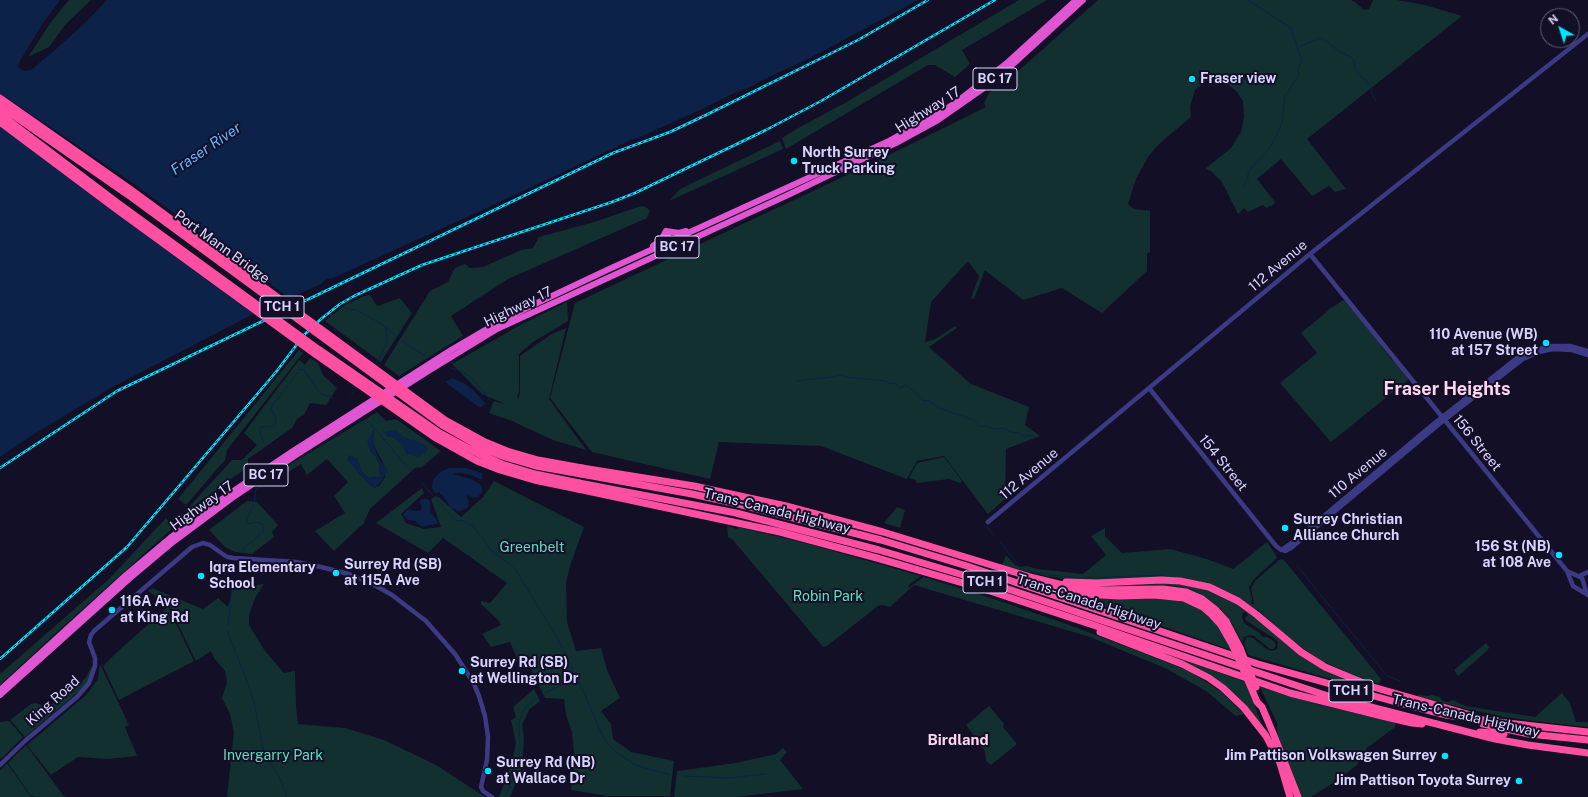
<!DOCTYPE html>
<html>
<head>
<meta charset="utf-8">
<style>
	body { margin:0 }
	#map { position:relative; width:1588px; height:797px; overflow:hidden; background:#130f26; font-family:"Public Sans",sans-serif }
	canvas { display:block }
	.north { position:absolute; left:1540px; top:8px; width:40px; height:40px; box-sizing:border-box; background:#130f26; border:1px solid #625e7d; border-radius:50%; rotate:321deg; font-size:11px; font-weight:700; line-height:16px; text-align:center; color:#d9d4ff }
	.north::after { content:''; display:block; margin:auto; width:14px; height:18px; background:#00e5ff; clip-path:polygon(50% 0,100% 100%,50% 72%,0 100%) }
</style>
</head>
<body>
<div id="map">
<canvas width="1588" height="797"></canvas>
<div class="north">N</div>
</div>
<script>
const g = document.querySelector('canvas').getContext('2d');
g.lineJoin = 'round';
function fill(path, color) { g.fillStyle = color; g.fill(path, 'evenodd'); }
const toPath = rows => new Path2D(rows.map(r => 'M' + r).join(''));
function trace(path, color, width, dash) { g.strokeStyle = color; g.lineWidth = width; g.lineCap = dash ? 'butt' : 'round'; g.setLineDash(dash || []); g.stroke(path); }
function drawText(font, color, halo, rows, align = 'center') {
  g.font = font + ' "Public Sans",sans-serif'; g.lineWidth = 4; g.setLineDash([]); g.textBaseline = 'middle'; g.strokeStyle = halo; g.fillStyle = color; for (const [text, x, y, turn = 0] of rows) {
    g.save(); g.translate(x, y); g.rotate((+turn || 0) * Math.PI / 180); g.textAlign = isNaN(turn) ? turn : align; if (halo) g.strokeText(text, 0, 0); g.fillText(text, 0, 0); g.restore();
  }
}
const green = toPath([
	[69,0,91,0,65,25,49,47,28,57,51,22],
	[1019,0,1047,0,962,50,970,64,955,77,935,65,928,65,786,149,782,138,800,127,843,104],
	[1098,0,1351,0,1355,2,1364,10,1369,9,1373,0,1397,0,1425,5,1462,16,1307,139,1346,189,1335,192,1329,186,1312,196,1281,159,1257,179,1275,202,1273,205,1266,208,1263,205,1248,212,1244,208,1238,214,1222,182,1211,171,1205,169,1231,148,1241,132,1244,117,1243,101,1236,91,1225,82,1209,79,1195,90,1190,106,1191,117,1159,144,1148,157,1136,179,1128,204,1134,209,1150,211,1150,252,1147,254,1147,271,1102,313,1062,288,1023,300,985,270,974,299,971,298,979,276,968,261,931,302,925,342,935,339,955,326,957,328,929,347,971,384,1029,407,1025,425,1040,436,1006,449,1005,499,988,514,944,456,917,461,907,479,821,446,719,442,710,479,592,452,550,398,575,303,883,158,986,107,984,103,989,93,1015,74],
	[780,141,783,149,669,201,680,189],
	[641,206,646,207,650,211,647,218,508,279,451,316,463,336,399,376,384,365,430,291,448,282,453,271,457,267,465,264,470,268,483,267,521,250,533,248,539,237,594,222],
	[370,295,377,306,400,298,412,313,381,362,325,321,345,305,364,296],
	[1343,300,1345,301,1381,344,1381,346,1392,360,1395,362,1407,376,1408,380,1331,442,1280,383,1317,353,1301,333,1330,309],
	[567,302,568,321,533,342,519,354,519,390,517,400,520,394,520,356,550,335,566,328,549,399,586,450,553,440,512,421,489,413,494,401,505,404,482,394,452,364,522,324],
	[299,350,303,353,227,450,225,460,186,505,178,499],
	[310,358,318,363,323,375,337,388,326,405,310,403,304,415,297,419,292,428,248,459,248,467,191,508,189,507,232,460,242,460,257,445,244,433,299,360,305,365],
	[377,412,386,421,396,419,441,451,422,467,415,468,370,509,364,523,334,551,315,531,345,513,334,496,348,482,327,459,307,475,301,464,275,480,271,476],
	[374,430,373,444,385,467,385,477,379,486,374,488,359,474,357,458,361,470,368,478,380,477,379,463,376,457,370,451],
	[944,457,962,481,960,483,949,479,916,483,916,480,909,478,917,463],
	[494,481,584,527,570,566,566,583,567,622,576,651,601,648,607,670,620,698,601,711,611,724,613,739,631,752,674,761,670,796,607,796,571,790,575,763,572,732,566,715,564,699,545,698,529,665,521,667,510,642,491,647,482,634,501,625,498,620,481,604,481,601,490,603,507,583,443,538,428,553,376,523,422,488,424,493,401,514,406,523,424,529,441,527,431,499,436,496,440,498,461,517,483,497],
	[247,501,257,502,278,525,272,532,274,537,252,554,235,552,225,547,209,530],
	[897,507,905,510,900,528,884,523],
	[166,518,174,527,58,631,0,685,0,674,109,579],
	[727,526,737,529,738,527,809,544,921,576,909,585,908,588,924,577,997,600,1075,627,1189,671,1220,691,1244,714,1236,716,1206,691,1167,669,1090,637,914,585,890,607,882,605,878,606,827,646,823,647,733,540,728,537],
	[1105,528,1105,536,1122,553,1170,549,1207,559,1233,569,1267,542,1276,555,1277,558,1254,579,1249,587,1252,599,1251,604,1254,604,1251,588,1256,580,1278,561,1281,559,1284,560,1381,679,1379,684,1358,677,1320,660,1293,641,1257,609,1257,612,1235,596,1205,583,1183,578,1093,581,1071,580,1046,576,1002,565,1006,555,1015,565,1020,567,1026,566,1037,569,1083,574,1106,555,1091,536],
	[1155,583,1174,584,1198,587,1211,591,1236,604,1329,672,1369,690,1248,655,1244,643,1247,637,1253,638,1265,648,1271,651,1277,649,1278,642,1275,639,1247,621,1245,618,1248,615,1245,612,1243,612,1242,617,1244,623,1258,632,1263,637,1267,637,1274,641,1276,645,1274,649,1270,649,1254,636,1250,635,1244,637,1242,643,1232,623,1221,609,1207,598,1192,590,1180,587,1163,585,1115,588,1086,585],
	[264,584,255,598,249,615,249,625,265,651,284,673,295,671,296,706,298,724,345,728,384,740,436,765,485,797,227,797,234,732,230,714,222,698,227,682,225,671,214,658,211,651,196,661,169,606,148,591,152,588,203,609,218,598,228,607,233,588],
	[1066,593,1168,600,1174,599,1185,602,1202,610,1218,625,1231,650],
	[168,607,194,661,119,700,103,666,116,653],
	[1486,643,1489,647,1488,650,1458,676,1454,670],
	[1168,654,1245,682,1264,729,1248,708,1185,662],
	[100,664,129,725,125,727,137,756,108,759,78,757,51,775,27,745,86,695,98,679],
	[92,666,94,668,90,679,82,689,25,737,10,720,31,704,36,703,44,706,52,704,79,685,86,677],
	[1260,687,1317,704,1396,723,1395,727,1367,748,1357,765,1339,779,1311,797,1301,797,1278,737,1277,726,1278,725],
	[534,689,540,701,529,710,522,725,524,738,522,767,510,797,499,797,512,763,516,743,511,720,516,717,513,707],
	[1562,693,1570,703,1576,722,1588,722,1588,727,1550,723,1504,717,1468,709,1416,696,1420,695,1428,696,1432,695,1440,697,1443,701,1447,702,1453,700,1465,706,1535,717],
	[989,706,1004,724,1003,727,1017,744,991,765,986,761,985,752,981,745,966,725],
	[9,721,23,737,1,759,0,757,0,722],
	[26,745,63,795,66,797,37,797,31,796,8,763],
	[783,748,787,752,780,760,803,789,736,797,674,797,677,771,736,763,776,754],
	[7,763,31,797,0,797,0,771]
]);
const water = toPath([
	[0,0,60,0,43,23,20,61,18,66,20,69,24,71,31,70,55,50,84,24,107,0,918,0,810,58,756,83,753,86,734,93,698,111,640,137,631,140,478,212,333,278,326,279,321,284,257,312,109,389,34,434,0,457],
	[452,378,464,383,473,390,486,404,480,408,445,382],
	[374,429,373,444,380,461,388,470,378,486,374,488,361,476,347,459,349,455,357,458,361,470,368,478,380,477,379,463,376,457,370,451,367,442],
	[394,430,396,430,404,437,424,444,428,448,428,450,419,457,406,454,403,445,392,437,388,437,383,432],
	[449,468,466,468,482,473,482,480,471,475,461,473,452,474,471,479,480,484,482,488,482,492,478,497,473,498,468,495,467,497,469,502,468,507,464,510,458,511,451,508,443,496,439,492,436,494,432,488,433,480,439,473],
	[424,499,428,499,430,501,430,511,439,523,422,527,415,521,408,520,403,515,407,510,417,511,421,510,422,507,419,501]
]);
const pier = toPath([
	[0,93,134,184,291,299,255,315,114,212,0,125]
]);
const stream = toPath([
	[1299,47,1320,38,1326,41,1337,50,1351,57,1354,61,1355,69,1361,77,1366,80,1371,87,1372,94,1376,101],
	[1243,188,1248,179,1248,172,1271,146,1277,134,1282,123,1285,96,1299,74,1298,68,1302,61,1291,28,1248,0],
	[344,307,347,309,356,310,373,319,386,327,387,344,374,366],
	[386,327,394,334],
	[402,341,425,356],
	[451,368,461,371,473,379,492,402],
	[797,381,831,377,841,375,846,377,886,381,891,384,895,383,900,388,906,385,924,401,928,400,939,408,974,420,979,426,987,426,993,429,1005,428,1010,432,1019,433,1023,436,1034,436],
	[351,394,358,387],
	[367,420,413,473],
	[264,443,260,433,260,429,261,427,273,426,275,424,276,418,271,409,272,406,300,369,304,370,320,393,333,398],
	[421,482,455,520,463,521,473,526,492,551,511,565,517,572,559,641,585,695,603,737,613,750,634,764,648,769,670,775],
	[987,527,995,536],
	[1000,542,1017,563],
	[241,553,243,549,264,531,262,524,257,522,249,524,247,520,254,503,256,489,265,484],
	[1297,566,1387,676,1400,681],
	[1028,569,1035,572,1050,575,1078,578,1165,575],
	[228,625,232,587],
	[227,630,248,684,255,707,264,754,279,776,287,797],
	[545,693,576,678],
	[684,776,729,778,765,774],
	[506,796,518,764,520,750,519,722,523,711,535,698]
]);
const tertiary = toPath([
	[1310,254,1567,571,1573,586,1588,595],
	[1149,388,1276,546,1280,549,1285,551,1291,548,1438,425,1523,359,1539,352,1553,349,1572,350,1588,355],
	[988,522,1310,254,1588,34],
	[1281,550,1293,542,1431,426,1517,358,1531,351,1551,346,1570,346,1588,351],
	[1567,571,1582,578,1587,594],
	[1579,576,1588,572],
	[0,765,26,740,77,697,89,683,95,666,95,658,89,642,91,635,94,631,192,547,203,543,210,545,227,557,234,558,296,562,321,567,349,574,371,583,392,595,426,621,455,654,473,682,479,696,485,716,488,737,487,760,481,787,483,791,492,797]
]);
const trunk = toPath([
	[666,231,671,244],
	[666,231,679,233,686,231],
	[653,246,661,240,666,231],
	[0,690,126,575,170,538,229,494,293,451,451,350,497,323,535,304,607,270,889,141,935,116,955,103,1008,62,1076,0],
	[0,695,129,579,173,542,232,498,296,455,430,370,497,329,790,194,896,143,938,120,991,83,1011,66,1083,0]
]);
const motorway = toPath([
	[582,468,694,486,786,506,883,532,1034,578,1071,587,1103,590,1163,589,1186,592,1202,599,1216,610,1226,621,1240,648],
	[581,474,692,494,738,504,881,540,967,566,1258,664,1403,704,1446,715,1498,722,1588,732],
	[579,483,736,513,879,550,990,583,1328,696,1495,739,1528,745,1588,753],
	[578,489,780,532,877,558,987,590,1093,625,1290,693,1382,716,1412,723,1422,724],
	[1021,579,1054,588,1085,594,1119,596,1154,595,1184,598,1203,607,1210,613,1221,625,1233,646],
	[1066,582,1097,583,1161,580,1180,581,1209,587,1238,601,1257,615,1301,652,1325,667,1373,687,1471,715],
	[1100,632,1182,664,1209,678,1223,688,1244,708,1266,736,1280,763,1290,797],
	[1250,685,1257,702,1262,707,1273,733,1298,797],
	[1483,724,1529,734,1588,740],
	[1480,732,1504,734]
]);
const rail = toPath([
	[0,468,117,391,613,153,670,132,706,115,858,40,928,0],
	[0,659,127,547,276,372,304,335,321,319,340,304,354,296,422,265,612,202,635,193,766,130,821,101,995,0]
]);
const motorwayBridge = toPath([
	[0,98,130,189,445,420,485,442,507,451,538,460,582,468],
	[0,106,127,194,442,425,482,448,505,457,536,466,581,474],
	[0,114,119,204,318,349,438,432,479,454,502,464,535,474,579,483],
	[0,122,116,209,315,354,434,437,477,461,500,470,534,480,578,489],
	[1233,646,1250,685],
	[1240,648,1256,687]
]);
const markers = [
	[1192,79,4,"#00e5ff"],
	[794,161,4,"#00e5ff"],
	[1546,343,4,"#00e5ff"],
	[1285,528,4,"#00e5ff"],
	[1559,555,4,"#00e5ff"],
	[336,573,4,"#00e5ff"],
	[201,576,4,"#00e5ff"],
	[112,610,4,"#00e5ff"],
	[462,671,4,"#00e5ff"],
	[1445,756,4,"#00e5ff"],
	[488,771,4,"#00e5ff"],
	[1519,781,4,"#00e5ff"]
];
const shields = [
	[995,79,44],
	[677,247,44],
	[282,307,44],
	[266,475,44],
	[985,582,44],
	[1351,691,44]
];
const shieldNames = [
	["BC 17",995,79],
	["BC 17",677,247],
	["TCH 1",282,307],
	["BC 17",266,475],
	["TCH 1",985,582],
	["TCH 1",1351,691]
];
const poiNames = [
	["Fraser view",1200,79],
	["North Surrey",802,153],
	["Truck Parking",802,169],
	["110 Avenue (WB)",1538,335,"right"],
	["at 157 Street",1538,351,"right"],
	["Surrey Christian",1293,520],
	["Alliance Church",1293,536],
	["156 St (NB)",1551,547,"right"],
	["at 108 Ave",1551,563,"right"],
	["Surrey Rd (SB)",344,565],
	["at 115A Ave",344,581],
	["Iqra Elementary",209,568],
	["School",209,584],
	["116A Ave",120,602],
	["at King Rd",120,618],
	["Surrey Rd (SB)",470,663],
	["at Wellington Dr",470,679],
	["Jim Pattison Volkswagen Surrey",1437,756,"right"],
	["Surrey Rd (NB)",496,763],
	["at Wallace Dr",496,779],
	["Jim Pattison Toyota Surrey",1511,781,"right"]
];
const streetNames = [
	["Highway 17",928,110,-32],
	["Port Mann Bridge",222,247,36],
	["112 Avenue",1278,266,-40],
	["Highway 17",518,307,-26],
	["156 Street",1477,443,51],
	["154 Street",1223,463,51],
	["110 Avenue",1358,473,-40],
	["112 Avenue",1029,474,-40],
	["Highway 17",202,506,-36],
	["Trans-Canada Highway",777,511,14],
	["Trans-Canada Highway",1089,602,18],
	["King Road",53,701,-42],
	["Trans-Canada Highway",1466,716,13]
];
const parkNames = [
	["Greenbelt",532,548],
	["Robin Park",828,597],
	["Invergarry Park",273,756]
];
const waterNames = [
	["Fraser River",206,149,-34]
];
const neighbourhoodNames = [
	["Birdland",958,740]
];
const districtNames = [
	["Fraser Heights",1447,389]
];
fill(green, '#12302f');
fill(water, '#0c2248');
fill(pier, '#130f26');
trace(stream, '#0c2248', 1);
trace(tertiary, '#3d3a85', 4.5);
trace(trunk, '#e055d1', 6);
trace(motorway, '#ff4fa3', 7);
trace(rail, '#00e5ff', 2.5);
trace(rail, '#130f26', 1, [3]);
trace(motorwayBridge, '#ff4fa3', 7);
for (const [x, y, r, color] of markers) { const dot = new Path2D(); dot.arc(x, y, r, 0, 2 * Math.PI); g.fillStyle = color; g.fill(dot); trace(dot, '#130f26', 1.5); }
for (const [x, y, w] of shields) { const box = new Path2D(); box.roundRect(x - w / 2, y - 11, w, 22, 3); g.fillStyle = '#130f26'; g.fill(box); trace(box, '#d9d4ff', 1); }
drawText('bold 13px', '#d9d4ff', null, shieldNames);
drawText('bold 14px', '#d9d4ff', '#130f26', poiNames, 'left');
drawText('14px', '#d9d4ff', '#130f26', streetNames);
drawText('14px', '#5fe0c0', '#130f26', parkNames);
drawText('italic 15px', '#62b6ff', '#130f26', waterNames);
drawText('bold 15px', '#ffd6f0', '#130f26', neighbourhoodNames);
drawText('bold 18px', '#ffd6f0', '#130f26', districtNames);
</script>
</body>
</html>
